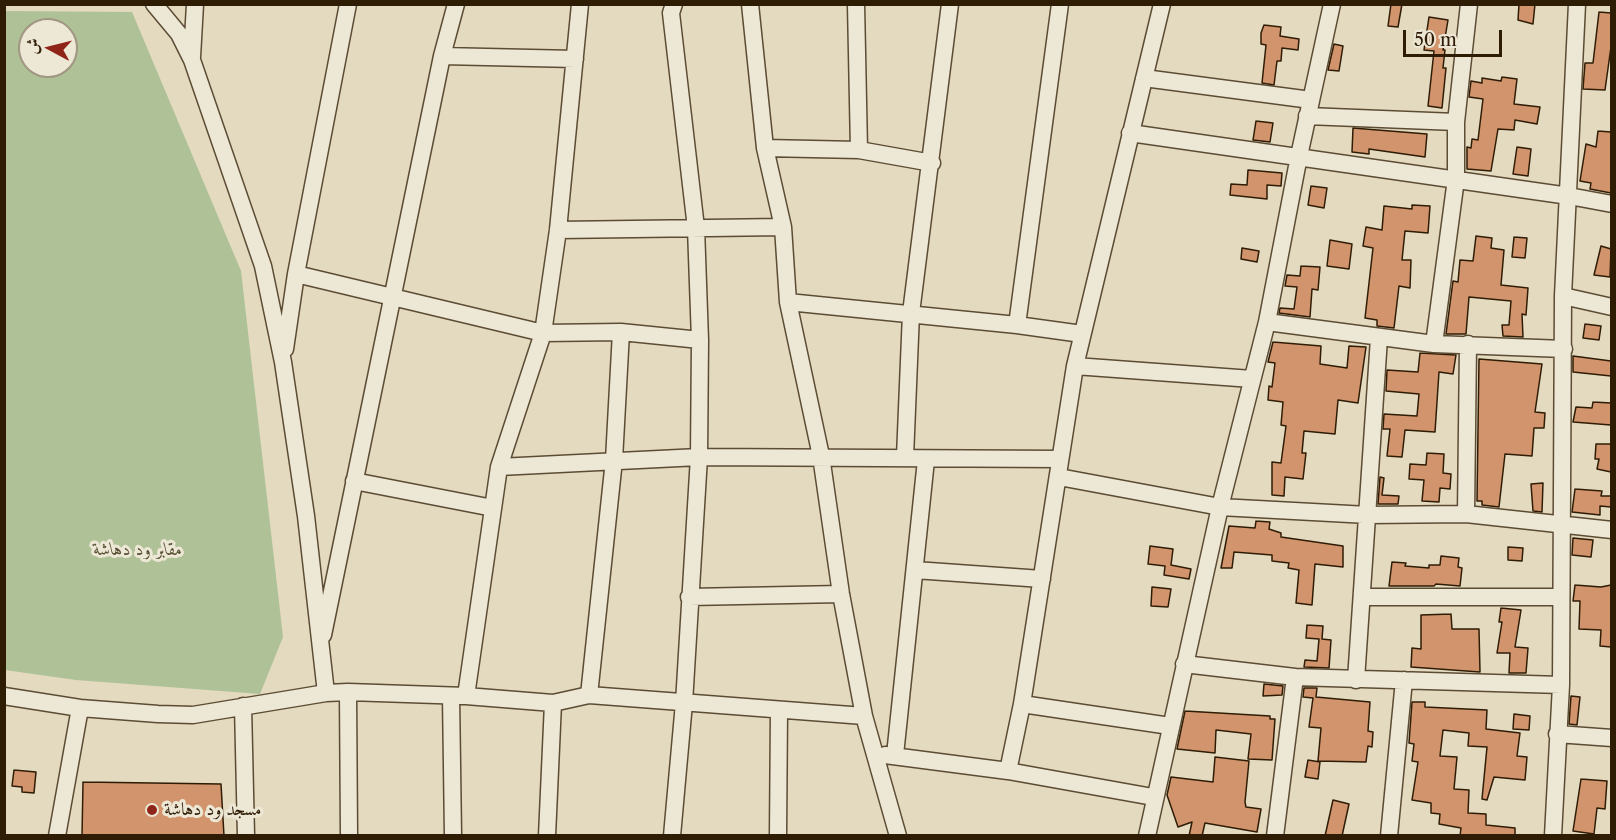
<!DOCTYPE html>
<html>
<head>
<meta charset="utf-8">
<style>
	body { margin:0 }
	#map { position:relative; width:1616px; height:840px; overflow:hidden; background:#e3dac0; font-family:"Libre Caslon Text",Amiri,serif }
	canvas { display:block }
	.frame { position:absolute; inset:0; border:6px solid #2f1c05; pointer-events:none }
	.north { position:absolute; left:18px; top:18px; width:60px; height:60px; box-sizing:border-box; background:#ede7d6; border:2px solid #a19682; border-radius:50%; rotate:277deg; font-size:16px; font-weight:700; line-height:24px; text-align:center; color:#2f1c05 }
	.north::after { content:''; display:block; margin:auto; width:21px; height:27px; background:#8f2418; clip-path:polygon(50% 0,100% 100%,50% 72%,0 100%) }
	.scale { position:absolute; left:1403px; top:30px; width:99px; height:27px; box-sizing:border-box; border:3px solid #2f1c05; border-top:0; padding-left:8px; font-size:18px; line-height:21px; white-space:nowrap; color:#2f1c05; -webkit-text-stroke:4px #ede7d6; paint-order:stroke }
</style>
</head>
<body>
<div id="map">
<canvas width="1616" height="840"></canvas>
<div class="frame"></div>
<div class="north">ش</div>
<div class="scale">50 m</div>
</div>
<script>
const g = document.querySelector('canvas').getContext('2d');
g.lineJoin = 'round';
function fill(path, color) { g.fillStyle = color; g.fill(path, 'evenodd'); }
const toPath = rows => new Path2D(rows.map(r => 'M' + r).join(''));
function trace(path, color, width, dash) { g.strokeStyle = color; g.lineWidth = width; g.lineCap = dash ? 'butt' : 'round'; g.setLineDash(dash || []); g.stroke(path); }
function drawText(font, color, halo, rows, align = 'center') {
  g.font = font + ' "Libre Caslon Text",Amiri,serif'; g.lineWidth = 6; g.setLineDash([]); g.textBaseline = 'middle'; g.strokeStyle = halo; g.fillStyle = color; for (const [text, x, y, turn = 0] of rows) {
    g.save(); g.translate(x, y); g.rotate((+turn || 0) * Math.PI / 180); g.textAlign = isNaN(turn) ? turn : align; if (halo) g.strokeText(text, 0, 0); g.fillText(text, 0, 0); g.restore();
  }
}
const green = toPath([
	[5,11,132,12,241,271,283,637,260,694,76,680,5,670],
	[30,30,66,30,66,66,30,66]
]);
const building = toPath([
	[1391,4,1402,4,1398,27,1388,26,1391,4],
	[1519,4,1535,4,1533,24,1518,20,1519,4],
	[1599,12,1611,13,1611,47,1605,90,1583,89,1585,63,1593,63,1599,12],
	[1429,17,1448,20,1443,50,1445,50,1443,68,1446,68,1442,108,1428,106,1434,51,1424,50,1429,17],
	[1264,25,1281,27,1280,36,1299,39,1298,50,1282,48,1281,61,1277,61,1274,85,1262,83,1266,45,1261,44,1261,33,1264,25],
	[1334,44,1343,46,1339,71,1328,70,1334,44],
	[1502,77,1517,79,1514,104,1540,107,1537,124,1515,120,1514,130,1498,129,1491,171,1467,169,1467,147,1471,148,1472,139,1478,140,1483,99,1469,97,1471,81,1482,83,1482,78,1501,81,1502,77],
	[1256,121,1273,123,1270,142,1253,140,1256,121],
	[1353,128,1427,134,1425,157,1369,149,1369,154,1352,152,1353,128],
	[1598,131,1611,132,1611,193,1590,189,1591,183,1580,181,1586,144,1596,147,1598,131],
	[1517,147,1531,149,1528,176,1513,174,1517,147],
	[1248,170,1282,173,1281,186,1267,185,1267,199,1230,195,1231,184,1247,185,1248,170],
	[1311,186,1327,188,1324,208,1308,205,1311,186],
	[1412,205,1430,206,1428,233,1405,231,1402,260,1411,260,1410,288,1399,286,1394,328,1377,326,1377,320,1365,318,1373,248,1363,246,1366,227,1382,230,1384,206,1412,209,1412,205],
	[1476,236,1492,238,1491,248,1504,250,1501,285,1528,288,1526,315,1522,314,1523,337,1503,336,1502,325,1509,325,1511,301,1469,297,1466,334,1446,334,1453,281,1458,282,1460,260,1473,261,1476,236],
	[1514,237,1527,238,1525,258,1512,257,1514,237],
	[1330,240,1352,244,1349,269,1327,266,1330,240],
	[1601,246,1611,249,1610,277,1594,275,1601,246],
	[1242,248,1259,251,1257,262,1241,259,1242,248],
	[1301,266,1320,267,1318,290,1312,289,1310,317,1279,313,1280,308,1294,309,1297,287,1285,286,1287,275,1300,276,1301,266],
	[1585,324,1601,326,1599,340,1583,338,1585,324],
	[1273,342,1321,346,1320,364,1347,368,1349,346,1366,347,1358,403,1338,400,1335,434,1304,431,1302,453,1306,453,1303,479,1285,477,1284,496,1272,495,1272,462,1281,463,1286,426,1281,425,1283,402,1268,400,1269,386,1272,387,1275,363,1268,362,1273,342],
	[1420,353,1456,355,1453,374,1439,372,1435,432,1405,430,1402,457,1387,456,1390,429,1383,429,1384,414,1417,416,1419,394,1386,391,1387,370,1418,372,1420,353],
	[1573,356,1611,361,1611,376,1573,372,1573,356],
	[1479,359,1542,364,1535,412,1545,413,1544,428,1534,428,1532,456,1505,454,1499,507,1482,505,1482,501,1477,501,1479,359],
	[1593,402,1611,403,1611,425,1573,422,1576,407,1592,408,1593,402],
	[1596,444,1611,444,1611,472,1597,469,1599,459,1595,459,1596,444],
	[1427,453,1444,454,1443,473,1451,474,1450,489,1440,488,1439,502,1422,501,1424,480,1409,479,1410,464,1426,465,1427,453],
	[1380,477,1384,478,1382,495,1399,496,1398,504,1378,504,1380,477],
	[1543,483,1542,512,1533,511,1531,484,1543,483],
	[1575,489,1602,491,1601,496,1611,496,1611,507,1600,506,1600,515,1572,512,1575,489],
	[1256,521,1270,522,1269,529,1281,533,1281,537,1343,546,1343,567,1315,564,1312,605,1296,603,1299,570,1288,568,1289,563,1272,561,1272,555,1234,552,1232,568,1221,568,1229,526,1255,528,1256,521],
	[1573,538,1593,540,1591,557,1572,555,1573,538],
	[1150,546,1173,549,1171,565,1191,569,1189,579,1164,575,1165,566,1148,564,1150,546],
	[1508,547,1523,548,1522,561,1508,560,1508,547],
	[1441,556,1459,558,1458,567,1462,568,1460,586,1436,584,1434,586,1389,586,1392,562,1406,563,1405,566,1429,568,1429,565,1440,565,1441,556],
	[1575,585,1601,587,1611,585,1611,647,1600,646,1601,630,1579,629,1580,601,1573,601,1575,585],
	[1152,587,1171,589,1168,607,1151,606,1152,587],
	[1501,608,1521,610,1515,647,1528,648,1526,673,1509,673,1510,653,1497,653,1502,622,1499,622,1501,608],
	[1451,614,1452,629,1479,629,1480,672,1411,667,1412,648,1421,649,1421,615,1451,614],
	[1307,625,1323,626,1322,639,1331,640,1329,668,1304,667,1305,660,1317,661,1319,639,1306,638,1307,625],
	[1264,684,1283,686,1282,695,1263,696,1264,684],
	[1304,688,1317,688,1316,697,1370,702,1368,731,1373,732,1372,747,1368,746,1366,762,1318,761,1321,728,1309,727,1313,698,1303,697,1304,688],
	[1571,696,1580,697,1577,725,1569,724,1571,696],
	[1412,702,1425,702,1425,707,1487,710,1486,729,1520,733,1517,756,1527,757,1525,780,1494,777,1487,800,1482,799,1487,747,1468,746,1469,733,1443,730,1440,756,1457,757,1454,789,1469,790,1468,813,1486,814,1486,825,1515,828,1515,836,1460,836,1461,828,1439,824,1440,814,1431,813,1431,803,1412,800,1418,762,1412,761,1414,744,1409,743,1412,702],
	[1185,711,1270,716,1270,719,1275,719,1272,760,1248,759,1251,734,1216,730,1215,753,1177,749,1185,711],
	[1514,714,1530,716,1529,730,1513,729,1514,714],
	[1215,757,1249,761,1245,802,1246,807,1261,809,1257,832,1205,823,1202,836,1189,836,1192,822,1178,827,1167,795,1171,777,1213,782,1215,757],
	[1308,760,1320,762,1318,779,1305,777,1308,760],
	[14,770,36,772,34,793,22,792,22,787,12,786,14,770],
	[1581,779,1607,781,1605,809,1597,808,1594,834,1573,831,1581,779],
	[83,782,221,784,224,836,82,836,83,782],
	[1333,800,1349,804,1342,836,1325,836,1333,800]
]);
const minor = toPath([
	[154,4,179,34,192,60,263,266,283,362,306,516,326,693],
	[750,4,765,148,783,227,788,302,821,456,841,594,864,716,898,836],
	[856,4,859,150],
	[442,56,575,59],
	[192,57,195,4],
	[1144,78,1311,100],
	[1307,116,1456,122],
	[1130,133,1569,196,1612,204],
	[765,148,859,150,932,163],
	[558,230,783,227],
	[296,274,543,333,621,332,700,340],
	[1563,296,1612,307],
	[788,302,1017,325,1082,334],
	[1267,322,1434,344,1564,349],
	[1017,325,1060,4],
	[1434,344,1456,179,1456,122,1469,4],
	[285,349,296,274,348,4],
	[1075,366,1252,379],
	[905,457,911,313,950,4],
	[499,467,699,457,1060,459],
	[1059,477,1220,507,1368,515,1466,514,1612,530],
	[354,481,493,508],
	[1466,514,1468,344],
	[915,570,1042,579],
	[689,597,841,594],
	[1362,597,1561,597],
	[323,635,442,56,456,4],
	[1184,664,1295,677,1561,685],
	[1356,680,1379,338],
	[348,692,349,836],
	[589,695,614,460,621,332],
	[4,696,80,708,158,714,193,715,326,693,348,692,466,696,553,703,589,695,864,716],
	[451,696,453,836],
	[466,696,499,467,543,333,558,230,580,4],
	[1022,704,1170,726],
	[243,706,246,836],
	[1557,734,1612,738],
	[885,755,1008,771,1153,797],
	[895,755,926,460],
	[1008,771,1022,704,1075,366,1162,4],
	[57,836,80,708],
	[547,836,553,703],
	[672,836,684,703,699,457,700,340,696,228,671,13,674,4],
	[778,836,779,710],
	[1147,836,1220,507,1267,322,1299,156,1332,4],
	[1275,836,1295,677],
	[1389,836,1404,680],
	[1553,836,1561,685,1563,296,1577,4]
]);
const markers = [
	[152,810,6,"#8f2418"]
];
const parkNames = [
	["مقابر ود دهاشة",138,550]
];
const poiNames = [
	["مسجد ود دهاشة",164,810]
];
fill(green, '#afc196');
fill(building, '#d2946c');
trace(building, '#2f1c05', 1.5);
trace(minor, '#5c4c34', 19);
trace(minor, '#ede7d6', 16);
for (const [x, y, r, color] of markers) { const dot = new Path2D(); dot.arc(x, y, r, 0, 2 * Math.PI); g.fillStyle = color; g.fill(dot); trace(dot, '#ede7d6', 2); }
drawText('italic 18px', '#554e30', '#ede7d6', parkNames);
drawText('18px', '#2f1c05', '#ede7d6', poiNames, 'left');
</script>
</body>
</html>
